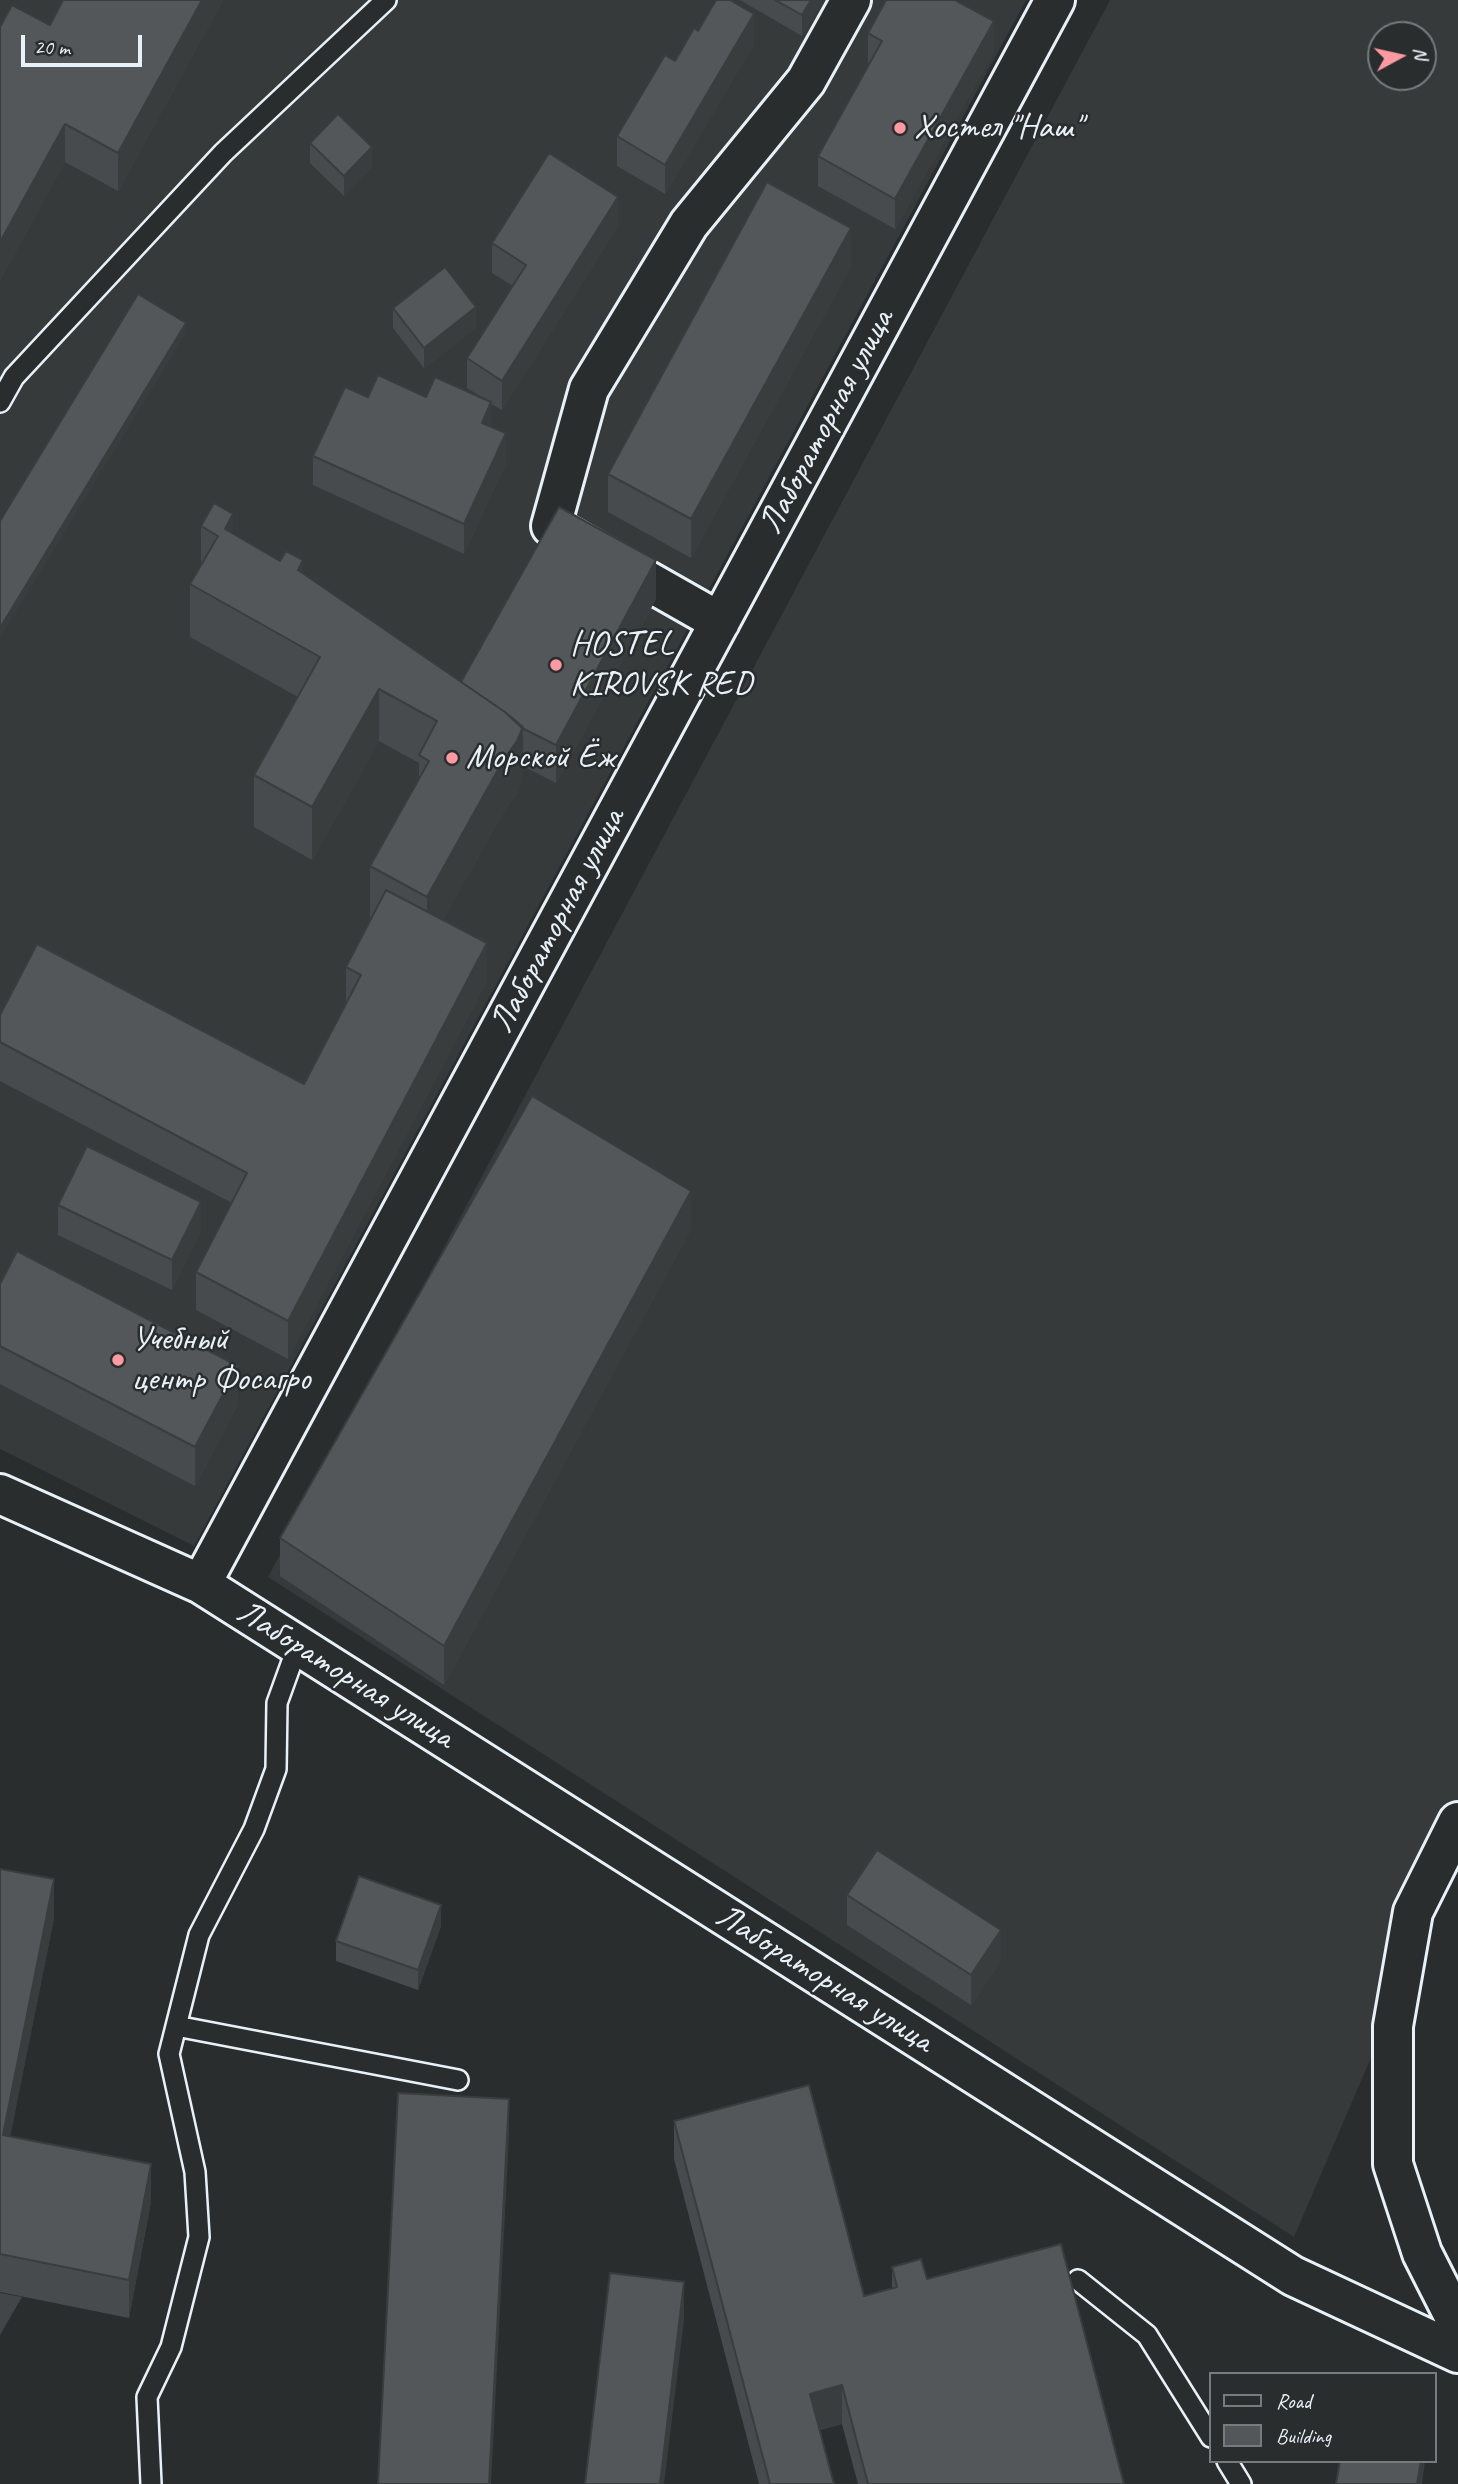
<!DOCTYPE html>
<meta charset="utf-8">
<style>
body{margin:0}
#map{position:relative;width:1458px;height:2484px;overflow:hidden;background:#2a2d2e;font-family:Caveat,sans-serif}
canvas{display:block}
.legend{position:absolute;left:1209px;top:2372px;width:228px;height:91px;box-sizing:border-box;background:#2a2d2e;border:2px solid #767b7f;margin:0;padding:9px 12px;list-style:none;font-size:21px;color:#e8f1f8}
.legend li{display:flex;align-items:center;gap:14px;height:35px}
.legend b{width:35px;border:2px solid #767b7f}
.north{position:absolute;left:1367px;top:21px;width:70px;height:70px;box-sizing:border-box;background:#2a2d2e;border:2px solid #767b7f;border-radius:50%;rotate:82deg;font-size:19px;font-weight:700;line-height:28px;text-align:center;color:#e8f1f8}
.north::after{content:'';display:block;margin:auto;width:24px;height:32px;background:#ff9aa2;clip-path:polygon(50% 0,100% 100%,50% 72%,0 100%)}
.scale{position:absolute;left:21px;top:35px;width:121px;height:32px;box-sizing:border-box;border:4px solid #e8f1f8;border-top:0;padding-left:9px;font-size:21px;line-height:24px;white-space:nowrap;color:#e8f1f8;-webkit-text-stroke:5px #2a2d2e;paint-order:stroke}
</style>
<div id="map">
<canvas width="1458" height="2484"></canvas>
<ul class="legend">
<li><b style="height:9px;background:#2a2d2e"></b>Road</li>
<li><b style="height:19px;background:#535759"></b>Building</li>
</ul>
<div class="north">N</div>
<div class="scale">20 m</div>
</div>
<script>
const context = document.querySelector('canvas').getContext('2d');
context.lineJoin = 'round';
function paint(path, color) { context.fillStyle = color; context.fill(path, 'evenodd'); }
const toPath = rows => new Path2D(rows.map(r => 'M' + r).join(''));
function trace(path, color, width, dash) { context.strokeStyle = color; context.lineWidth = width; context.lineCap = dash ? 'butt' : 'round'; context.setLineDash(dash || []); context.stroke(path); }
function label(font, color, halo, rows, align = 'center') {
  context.font = font + ' Caveat,sans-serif'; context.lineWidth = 5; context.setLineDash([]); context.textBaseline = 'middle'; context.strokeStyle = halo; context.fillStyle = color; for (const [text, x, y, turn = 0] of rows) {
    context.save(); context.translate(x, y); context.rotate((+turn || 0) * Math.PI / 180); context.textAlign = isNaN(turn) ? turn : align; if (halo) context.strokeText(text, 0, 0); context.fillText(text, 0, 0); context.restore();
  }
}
paint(toPath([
 [0,0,1026,0,194,1546,0,1449],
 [1110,0,1458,0,1458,1855,1294,2237,268,1577],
 [1381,35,1423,35,1423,77,1381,77]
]), '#363a3b');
paint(toPath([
 [0,2293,22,2297,0,2335]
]), '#424648');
const lane = toPath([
 [0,402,14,377,223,153,386,0],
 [176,2026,458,2080],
 [1078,2280,1147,2335,1211,2437],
 [1227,2461,1241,2484],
 [151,2484,147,2397,171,2347,199,2237,195,2172,169,2054,199,1935,254,1829,276,1769,277,1703,298,1645]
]);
const street = toPath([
 [720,622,551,526,589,389,689,224,806,81,851,0],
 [0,1494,201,1584,1293,2276,1458,2353],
 [201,1584,1055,0],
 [1458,1822,1413,1912,1393,2026,1393,2164,1422,2253,1458,2324]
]);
trace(lane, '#e8f1f8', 24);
trace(street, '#e8f1f8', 44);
trace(lane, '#2a2d2e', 19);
trace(street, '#2a2d2e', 38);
paint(toPath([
 [63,0,223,0,118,191,65,162,0,280,0,27,50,25],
 [740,0,822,0,802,36],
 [698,31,754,44,665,194,617,166,617,136],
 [868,33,994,51,895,229,818,186,818,156,869,63,868,62],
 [310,143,372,167,344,196,310,163],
 [618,226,502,410,491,404,491,427,506,463,464,554,313,485,313,456,368,397,483,398,467,388,467,358,513,286,492,273,492,243],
 [851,266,691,558,608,512,608,474],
 [393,308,476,328,424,368,393,328],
 [201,526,233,534,303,574,461,682,656,599,556,783,523,766,523,779,517,793,504,811,443,920,487,981,288,1359,196,1310,196,1272,232,1203,0,1081,0,1015,304,1084,346,1005,346,967,371,919,370,919,370,866,419,779,419,763,379,741,312,860,254,827,254,775,298,697,190,637,190,584,201,565],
 [58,1205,201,1231,172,1290,58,1235],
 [691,1229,444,1685,280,1576,280,1538],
 [0,1284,238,1404,195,1486,0,1384],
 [0,1869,54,1918,10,2136,151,2202,129,2318,0,2292],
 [847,1895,1001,1960,971,2005,847,1925],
 [441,1926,418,1990,336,1961,336,1941],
 [674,2121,864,2296,892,2289,892,2267,927,2279,1124,2484,858,2484,842,2424,820,2430,834,2484,759,2484,674,2159]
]), '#474b4d');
paint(toPath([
 [202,0,223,0,118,191,118,153],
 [811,0,822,0,802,36,802,15],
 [754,14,754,44,665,194,665,165],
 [994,21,994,51,895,229,895,199],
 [65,124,65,162,0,280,0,242],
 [372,147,372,167,344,196,344,176],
 [618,197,618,226,502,410,502,381],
 [851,228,851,266,691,558,691,519],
 [476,307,476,328,424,368,424,348],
 [186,323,186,333,0,638,0,628],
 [491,402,491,432,482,423],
 [506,433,506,463,464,554,464,524],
 [233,514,233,566,225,529],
 [303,560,303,613,298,570],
 [656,560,656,599,556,783,556,745],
 [379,689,379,741,312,860,312,807],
 [523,727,523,779,517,793,504,811,427,949,427,897],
 [487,943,487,981,288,1359,288,1321],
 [691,1191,691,1229,444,1685,444,1646],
 [201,1202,201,1231,172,1290,172,1260],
 [238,1366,238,1404,195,1486,195,1447],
 [54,1879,54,1918,3,2173,3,2135],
 [441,1905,441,1926,418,1990,418,1970],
 [1001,1930,1001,1960,971,2005,971,1975],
 [509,2099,509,2137,491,2484,489,2484],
 [151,2164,151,2202,129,2318,129,2280],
 [684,2282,684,2320,664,2484,660,2484],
 [842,2385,842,2424,810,2432,810,2394],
 [1421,2461,1425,2461,1422,2484,1417,2484]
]), '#3a3d3e');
const building = toPath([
 [63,0,202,0,118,153,65,124,0,242,0,27,12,5,50,25,63,0],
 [716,0,730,0,754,14,665,165,617,136,665,55,675,61,694,28,698,31,716,0],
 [775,0,811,0,802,15,775,0],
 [886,0,955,0,994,21,895,199,818,156,882,41,868,33,886,0],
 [338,114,372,147,344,176,310,143,338,114],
 [549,153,618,197,502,381,467,358,526,265,492,243,549,153],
 [767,182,851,228,691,519,608,474,767,182],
 [445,267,476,307,424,348,393,308,445,267],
 [138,294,186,323,0,628,0,521,138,294],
 [378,375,426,397,435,377,491,402,482,423,506,433,464,524,313,456,345,387,368,397,378,375],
 [214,503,233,514,225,529,280,561,286,551,303,560,298,570,505,712,523,727,517,741,504,759,427,897,370,866,429,761,419,755,437,721,379,689,312,807,254,775,320,657,190,584,218,536,201,526,214,503],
 [559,507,656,560,556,745,522,728,505,712,461,682,559,507],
 [386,890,487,943,288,1321,196,1272,247,1173,0,1042,0,1015,37,944,304,1084,361,975,346,967,386,890],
 [532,1096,691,1191,444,1646,280,1538,532,1096],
 [87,1146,201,1202,172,1260,58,1205,87,1146],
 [17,1251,238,1366,195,1447,0,1346,0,1284,17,1251],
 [877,1850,1001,1930,971,1975,847,1895,877,1850],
 [0,1869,54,1879,3,2135,151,2164,129,2280,0,2254,0,1869],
 [359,1876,441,1905,418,1970,336,1941,359,1876],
 [809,2085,864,2296,897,2287,892,2267,921,2259,927,2279,1061,2244,1124,2484,868,2484,842,2385,810,2394,834,2484,770,2484,674,2121,809,2085],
 [398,2093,509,2099,489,2484,378,2484,398,2093],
 [610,2273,684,2282,660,2484,585,2484,610,2273],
 [1340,2461,1421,2461,1417,2484,1336,2484,1340,2461]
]);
paint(building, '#535759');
trace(building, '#3a3d3e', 2);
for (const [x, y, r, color] of [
 [900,128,7,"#ff9aa2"],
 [556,665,7,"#ff9aa2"],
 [452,758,7,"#ff9aa2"],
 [118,1360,7,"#ff9aa2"]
]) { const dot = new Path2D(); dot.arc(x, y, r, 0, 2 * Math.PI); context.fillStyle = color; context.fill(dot); trace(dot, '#2a2d2e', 2.5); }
label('35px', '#e8f1f8', '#2a2d2e', [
 ["Хостел \"Наш\"",914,128],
 ["HOSTEL",570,645],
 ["KIROVSK RED",570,685],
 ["Морской Ёж",466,758],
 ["Учебный",132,1340],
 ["центр Фосагро",132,1380]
], 'left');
label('35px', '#e8f1f8', '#2a2d2e', [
 ["Лабораторная улица",827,422,-62],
 ["Лабораторная улица",558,921,-62],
 ["Лабораторная улица",345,1675,32],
 ["Лабораторная улица",824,1979,32]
]);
</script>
